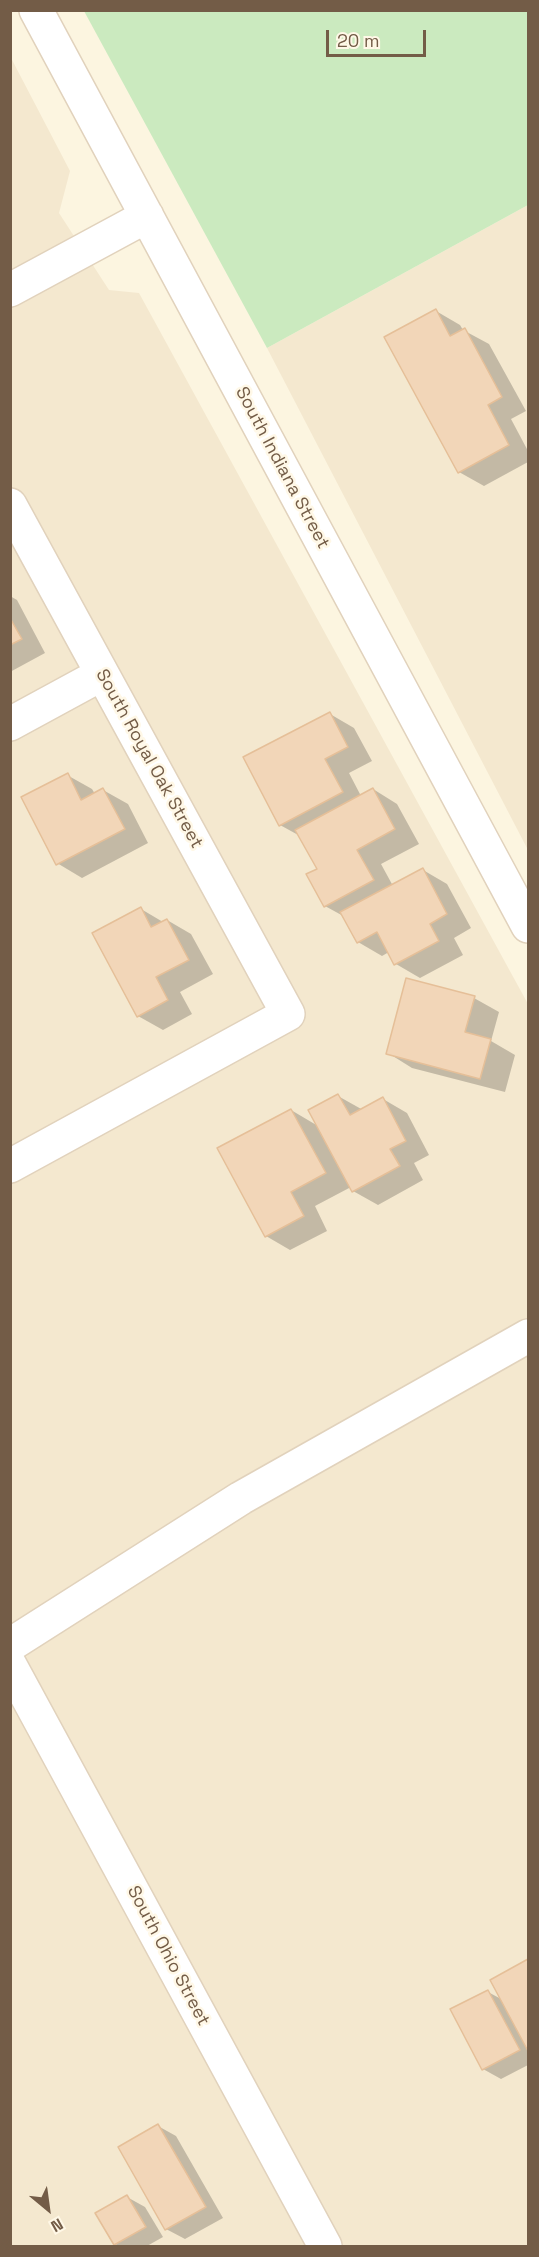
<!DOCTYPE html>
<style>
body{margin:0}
#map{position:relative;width:539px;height:2257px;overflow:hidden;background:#fcf5e0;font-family:"Space Grotesk",sans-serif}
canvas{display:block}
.frame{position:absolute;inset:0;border:12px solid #735c47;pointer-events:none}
.north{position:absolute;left:18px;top:2179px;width:60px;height:60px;-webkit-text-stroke:4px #fff8e7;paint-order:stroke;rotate:151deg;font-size:16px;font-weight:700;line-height:24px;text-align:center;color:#735c47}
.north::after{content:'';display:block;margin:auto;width:21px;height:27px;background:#735c47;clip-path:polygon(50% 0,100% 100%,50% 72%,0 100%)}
.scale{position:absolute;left:326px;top:30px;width:100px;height:27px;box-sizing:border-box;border:3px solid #735c47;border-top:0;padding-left:8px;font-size:18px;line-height:21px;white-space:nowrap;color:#735c47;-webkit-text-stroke:4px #fff8e7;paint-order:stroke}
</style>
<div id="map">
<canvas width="539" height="2257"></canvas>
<div class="frame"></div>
<div class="north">N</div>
<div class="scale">20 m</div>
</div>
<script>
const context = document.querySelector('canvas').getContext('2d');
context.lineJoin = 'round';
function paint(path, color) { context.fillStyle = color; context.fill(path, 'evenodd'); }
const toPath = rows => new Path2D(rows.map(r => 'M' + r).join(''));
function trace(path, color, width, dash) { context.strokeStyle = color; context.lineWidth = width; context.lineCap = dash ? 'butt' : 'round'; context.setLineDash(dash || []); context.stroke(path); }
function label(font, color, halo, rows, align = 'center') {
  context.font = font + ' "Space Grotesk",sans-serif'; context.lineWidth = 5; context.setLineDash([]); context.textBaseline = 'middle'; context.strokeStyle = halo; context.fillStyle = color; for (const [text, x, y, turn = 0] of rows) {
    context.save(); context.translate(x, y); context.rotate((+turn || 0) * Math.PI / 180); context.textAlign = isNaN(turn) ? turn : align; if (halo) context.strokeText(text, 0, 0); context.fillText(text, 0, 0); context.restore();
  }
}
paint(toPath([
 [10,56,70,171,59,213,109,290,139,293,528,1004,528,2246,11,2246],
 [528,205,528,850,267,348]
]), '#f4e8cf');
paint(toPath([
 [84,11,528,11,528,205,267,348]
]), '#cbeabf');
paint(toPath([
 [436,311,460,325,463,330,489,344,526,411,511,419,528,451,528,462,484,486,459,472],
 [10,596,17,600,45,653,10,672],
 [330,714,354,728,372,761,349,773,361,796,373,789,397,804,419,844,381,864,393,886,423,870,447,884,471,928,454,938,463,955,420,978,396,964,389,952,382,956,358,942,345,917,325,906,319,870,300,836,280,825],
 [67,775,92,789,95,794,103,790,128,804,148,843,82,878,57,863],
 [141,909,163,922,167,920,191,934,213,974,180,992,192,1014,163,1030,138,1016],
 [474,998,499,1012,491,1041,515,1055,505,1092,412,1068,388,1053],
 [338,1096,363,1110,383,1099,407,1113,429,1155,414,1163,423,1180,378,1205,353,1191,351,1187,315,1206,327,1231,290,1250,266,1236,291,1110,318,1126],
 [528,1961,528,2065,501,2079,483,2069,488,1992,503,2000,492,1980],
 [158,2126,176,2136,223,2218,185,2239,166,2229],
 [127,2197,145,2207,163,2237,147,2246,119,2246,115,2244]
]), '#0003');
const building = toPath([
 [436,309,450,336,465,328,502,397,488,405,509,445,458,473,384,337,436,309],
 [10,618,22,639,10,645,10,618],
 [330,712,348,747,325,759,343,792,279,826,243,757,330,712],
 [68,773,81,800,103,788,125,829,56,865,21,797,68,773],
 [373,788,395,829,357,850,374,880,324,907,306,874,317,869,295,830,373,788],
 [423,868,447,914,430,924,439,941,394,965,377,932,357,943,340,912,423,868],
 [141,907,151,927,167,919,189,960,156,977,168,1000,137,1017,92,933,141,907],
 [406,978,475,996,465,1032,491,1039,480,1079,386,1054,406,978],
 [338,1094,350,1115,383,1097,406,1141,390,1149,400,1166,352,1192,308,1110,338,1094],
 [291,1109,326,1173,291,1192,304,1216,265,1237,217,1148,291,1109],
 [528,1959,528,2051,490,1980,528,1959],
 [488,1990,520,2050,482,2070,450,2009,488,1990],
 [158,2124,206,2207,165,2230,118,2147,158,2124],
 [127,2195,146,2227,114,2245,95,2213,127,2195]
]);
paint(building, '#f2d6b8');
trace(building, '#e5bf98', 1.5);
const minor = toPath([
 [36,10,528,926],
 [10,290,147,216],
 [10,505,288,1014,10,1166],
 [10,724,102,674],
 [10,1645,241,1498,528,1336],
 [10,1665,325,2246]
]);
trace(minor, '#e1d2bc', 36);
trace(minor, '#fff', 33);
label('18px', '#735c47', '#fff8e7', [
 ["South Indiana Street",282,468,62],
 ["South Royal Oak Street",149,759,61],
 ["South Ohio Street",168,1956,62]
]);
</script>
